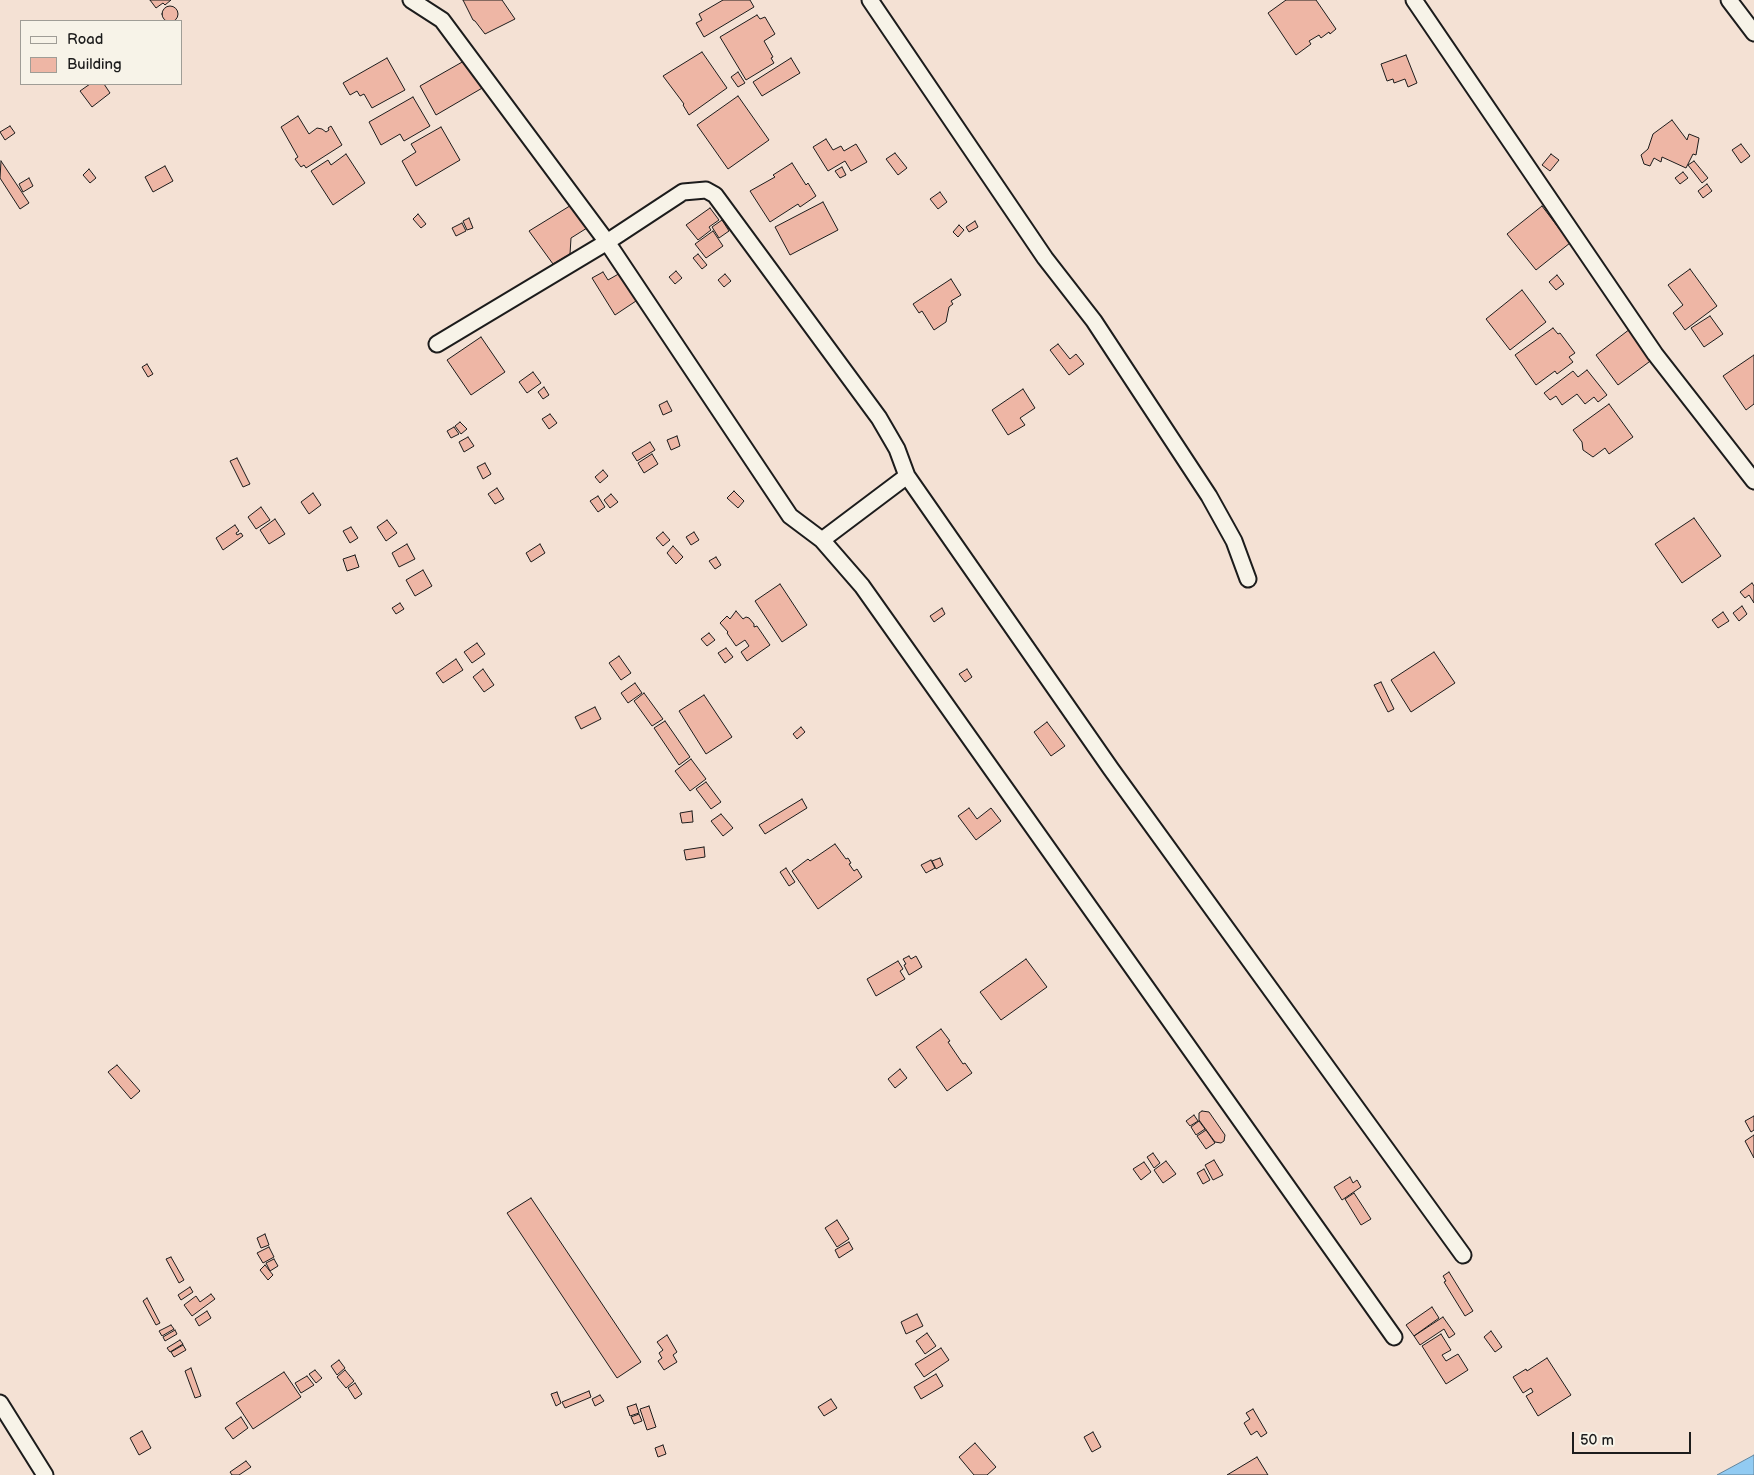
<!DOCTYPE html>
<style>
body{margin:0}
#map{position:relative;width:1754px;height:1475px;overflow:hidden;background:#f4e1d4;font-family:"Balsamiq Sans",sans-serif}
canvas{display:block}
.legend{position:absolute;left:20px;top:20px;width:162px;height:65px;box-sizing:border-box;background:#f7f3e8;border:1px solid #9f9d96;margin:0;padding:6px 9px;list-style:none;font-size:15px;color:#1c1c1c}
.legend li{display:flex;align-items:center;gap:10px;height:25px}
.legend b{width:25px;border:1px solid #9f9d96}
.scale{position:absolute;left:1572px;top:1432px;width:119px;height:22px;box-sizing:border-box;border:2px solid #1c1c1c;border-top:0;padding-left:6px;font-size:15px;line-height:18px;white-space:nowrap;color:#1c1c1c;-webkit-text-stroke:4px #f7f3e8;paint-order:stroke}
</style>
<div id="map">
<canvas width="1754" height="1475"></canvas>
<ul class="legend">
<li><b style="height:6px;background:#f7f3e8"></b>Road</li>
<li><b style="height:14px;background:#eeb6a5"></b>Building</li>
</ul>
<div class="scale">50 m</div>
</div>
<script>
const context = document.querySelector('canvas').getContext('2d');
context.lineJoin = 'round';
function paint(path, color) { context.fillStyle = color; context.fill(path, 'evenodd'); }
const toPath = rows => new Path2D(rows.map(r => 'M' + r).join(''));
function trace(path, color, width, dash) { context.strokeStyle = color; context.lineWidth = width; context.lineCap = dash ? 'butt' : 'round'; context.setLineDash(dash || []); context.stroke(path); }
const water = toPath([
 [1754,1455,1754,1475,1717,1475,1754,1455]
]);
paint(water, '#92cbf2');
trace(water, '#63859c', 1);
const building = toPath([
 [150,0,171,0,165,5,163,3,156,8,150,0],
 [463,0,502,0,515,19,485,34,475,21,473,20,463,0],
 [723,0,750,0,754,7,704,37,696,23,702,20,699,14,723,0],
 [1286,0,1316,0,1336,29,1330,34,1329,32,1321,38,1319,35,1309,41,1311,44,1296,55,1268,13,1286,0],
 '162 14a8 8 0 1 1 16 0a8 8 0 1 1-16 0Z',
 [757,15,760,19,765,17,775,34,764,41,773,57,771,58,774,63,746,80,720,37,757,15],
 [702,52,727,88,689,115,683,105,684,104,663,76,702,52],
 [1406,55,1417,83,1408,87,1405,79,1394,83,1393,79,1387,81,1381,64,1406,55],
 [387,58,405,90,372,108,364,94,360,96,357,91,350,95,343,83,387,58],
 [791,58,800,73,762,96,753,82,791,58],
 [464,61,484,87,436,115,420,86,464,61],
 [738,72,745,83,738,87,731,77,738,72],
 [90,84,104,84,110,93,92,107,80,91,90,84],
 [738,96,769,140,728,169,697,125,738,96],
 [413,97,430,126,404,141,400,134,381,145,369,122,413,97],
 [298,116,309,134,317,128,322,129,326,132,329,130,328,128,331,126,342,145,306,168,304,165,301,167,295,159,298,157,281,127,298,116],
 [1672,120,1687,140,1689,134,1699,138,1696,155,1693,154,1686,168,1662,157,1661,162,1654,158,1650,166,1644,164,1641,155,1648,149,1653,134,1672,120],
 [10,126,15,133,5,140,0,132,10,126],
 [441,127,460,160,416,186,402,161,416,152,411,144,441,127],
 [826,139,833,150,841,146,844,151,856,144,867,162,851,171,845,161,828,171,813,147,826,139],
 [1741,144,1750,156,1741,163,1732,150,1741,144],
 [895,153,907,168,898,175,886,159,895,153],
 [346,154,365,183,333,205,311,171,328,160,331,165,346,154],
 [1551,154,1559,160,1550,171,1542,165,1551,154],
 [1,161,29,203,20,209,0,178,1,161],
 [1694,161,1708,178,1702,183,1688,165,1694,161],
 [792,163,806,185,808,183,816,196,800,207,798,204,770,222,750,191,775,177,773,175,792,163],
 [165,166,173,181,153,192,145,177,165,166],
 [842,167,846,175,840,178,835,171,842,167],
 [89,169,96,178,90,183,83,175,89,169],
 [1683,172,1688,178,1680,184,1675,178,1683,172],
 [29,178,33,186,23,192,19,184,29,178],
 [1707,184,1712,191,1703,198,1698,191,1707,184],
 [940,192,947,202,938,209,930,199,940,192],
 [823,202,838,230,790,255,775,227,823,202],
 [573,204,587,228,571,238,570,254,553,264,529,231,573,204],
 [1542,206,1570,243,1536,270,1507,234,1542,206],
 [710,208,719,220,709,227,711,230,698,240,686,225,710,208],
 [418,214,426,224,421,228,413,219,418,214],
 [469,218,473,228,467,230,463,221,469,218],
 [722,220,729,231,719,238,712,227,722,220],
 [975,221,978,227,969,232,966,227,975,221],
 [462,223,466,231,456,236,452,228,462,223],
 [959,225,964,230,958,237,953,232,959,225],
 [713,231,723,246,706,258,695,244,713,231],
 [698,254,707,265,702,269,693,258,698,254],
 [1690,269,1717,306,1685,330,1673,313,1683,305,1668,285,1690,269],
 [676,271,682,278,675,284,669,277,676,271],
 [603,272,608,280,622,272,639,299,615,315,592,278,603,272],
 [725,274,731,281,724,287,718,280,725,274],
 [1557,275,1564,284,1556,290,1549,282,1557,275],
 [951,279,961,295,951,301,953,304,949,307,946,322,934,330,922,311,919,313,913,304,951,279],
 [1522,290,1546,322,1510,350,1486,319,1522,290],
 [1710,316,1723,334,1704,347,1691,328,1710,316],
 [1553,328,1558,334,1560,333,1575,353,1569,357,1573,362,1557,374,1555,371,1536,385,1515,355,1553,328],
 [1630,329,1653,359,1618,385,1596,355,1630,329],
 [481,337,505,372,471,395,447,360,481,337],
 [1058,344,1070,359,1076,354,1084,364,1069,375,1050,350,1058,344],
 [1754,355,1754,404,1746,410,1723,376,1754,355],
 [147,364,153,374,148,377,142,367,147,364],
 [1587,370,1607,395,1598,402,1594,397,1585,404,1577,394,1562,405,1556,396,1550,400,1544,393,1573,371,1578,377,1587,370],
 [533,372,541,383,527,393,519,382,533,372],
 [544,387,549,395,543,399,538,392,544,387],
 [1023,389,1035,408,1020,418,1025,425,1008,435,992,410,1023,389],
 [667,401,672,411,663,415,659,405,667,401],
 [1609,404,1633,437,1609,454,1605,448,1593,457,1583,450,1582,442,1573,430,1609,404],
 [550,414,557,423,549,429,542,419,550,414],
 [460,422,467,429,461,434,455,426,460,422],
 [454,427,459,434,451,438,447,431,454,427],
 [677,436,680,446,671,450,667,440,677,436],
 [468,437,474,446,464,452,459,442,468,437],
 [650,442,655,450,637,461,632,453,650,442],
 [652,454,658,464,644,473,638,463,652,454],
 [237,458,250,484,243,487,230,461,237,458],
 [485,463,491,474,483,479,477,467,485,463],
 [603,470,608,476,600,483,595,477,603,470],
 [497,488,504,499,495,504,488,494,497,488],
 [734,491,744,501,738,508,727,498,734,491],
 [313,493,321,505,309,514,301,502,313,493],
 [611,494,618,502,610,508,604,500,611,494],
 [598,496,605,507,598,512,590,501,598,496],
 [261,507,270,520,256,529,248,517,261,507],
 [1694,518,1721,556,1682,583,1655,544,1694,518],
 [275,519,285,534,269,544,260,530,275,519],
 [387,520,397,533,386,541,377,527,387,520],
 [235,525,239,531,236,533,237,535,241,533,243,536,223,550,216,538,235,525],
 [351,527,358,538,350,543,343,531,351,527],
 [663,532,670,540,663,546,656,538,663,532],
 [694,532,699,540,691,545,686,537,694,532],
 [407,544,415,559,399,567,392,553,407,544],
 [540,544,545,553,531,562,526,553,540,544],
 [673,546,683,557,676,564,667,553,673,546],
 [355,555,359,567,347,571,343,559,355,555],
 [716,557,721,565,715,569,709,561,716,557],
 [423,570,432,586,415,596,406,580,423,570],
 [1752,583,1754,586,1754,603,1749,595,1745,598,1740,592,1752,583],
 [780,584,807,625,782,642,755,601,780,584],
 [400,603,404,609,396,614,392,608,400,603],
 [1742,606,1747,614,1739,621,1733,613,1742,606],
 [942,608,945,614,934,622,930,616,942,608],
 [736,611,743,619,746,617,749,618,754,624,754,627,757,626,770,645,747,661,741,652,749,646,745,640,736,646,727,633,728,632,720,623,727,616,730,619,736,611],
 [1723,612,1729,621,1718,628,1712,620,1723,612],
 [709,633,715,640,707,646,701,639,709,633],
 [477,643,485,654,472,663,464,652,477,643],
 [726,648,733,657,725,663,718,653,726,648],
 [1434,652,1455,683,1411,712,1391,680,1434,652],
 [619,656,631,673,621,680,609,663,619,656],
 [456,659,463,670,443,683,436,673,456,659],
 [483,669,494,685,484,692,473,677,483,669],
 [967,669,972,677,965,682,959,674,967,669],
 [1381,682,1394,709,1388,712,1374,685,1381,682],
 [635,683,642,693,628,703,621,693,635,683],
 [644,693,663,719,652,726,634,701,644,693],
 [704,695,732,737,706,754,679,711,704,695],
 [595,707,601,719,581,729,575,717,595,707],
 [665,721,690,757,679,765,654,728,665,721],
 [1047,722,1065,746,1051,756,1034,732,1047,722],
 [801,727,805,732,797,739,793,734,801,727],
 [691,759,706,779,690,791,675,771,691,759],
 [706,782,721,802,711,809,696,789,706,782],
 [802,799,807,808,765,834,759,825,802,799],
 [969,808,977,819,991,808,1001,821,976,840,958,816,969,808],
 [692,811,693,822,682,823,680,813,692,811],
 [721,814,733,828,723,836,711,821,721,814],
 [835,844,846,859,848,858,851,863,849,864,854,871,857,869,862,877,818,909,792,871,808,859,810,861,835,844],
 [704,847,705,857,686,860,684,850,704,847],
 [940,858,943,865,936,869,932,861,940,858],
 [931,860,935,868,926,873,921,865,931,860],
 [786,868,795,882,789,886,780,872,786,868],
 [909,956,911,959,916,956,922,967,909,975,904,965,906,964,903,959,909,956],
 [1026,959,1047,987,1001,1020,980,992,1026,959],
 [898,961,903,969,900,971,905,979,876,996,867,979,898,961],
 [941,1029,950,1041,948,1042,963,1064,965,1063,972,1073,947,1091,916,1047,941,1029],
 [117,1065,140,1091,131,1099,108,1072,117,1065],
 [900,1069,907,1078,895,1088,888,1079,900,1069],
 [1202,1111,1209,1112,1225,1135,1224,1141,1221,1143,1215,1142,1199,1120,1199,1113,1202,1111],
 [1194,1115,1198,1121,1190,1126,1186,1121,1194,1115],
 [1754,1116,1754,1130,1751,1132,1745,1121,1754,1116],
 [1199,1121,1205,1129,1196,1135,1191,1127,1199,1121],
 [1206,1130,1215,1143,1206,1149,1197,1136,1206,1130],
 [1754,1135,1754,1158,1745,1141,1754,1135],
 [1153,1153,1160,1163,1154,1168,1147,1157,1153,1153],
 [1214,1160,1223,1175,1213,1180,1205,1165,1214,1160],
 [1166,1161,1176,1174,1163,1183,1154,1170,1166,1161],
 [1144,1162,1151,1172,1141,1180,1133,1169,1144,1162],
 [1204,1169,1210,1180,1203,1184,1197,1173,1204,1169],
 [1350,1177,1353,1183,1357,1180,1361,1187,1342,1200,1334,1187,1350,1177],
 [1354,1193,1371,1219,1361,1225,1345,1199,1354,1193],
 [531,1198,641,1362,617,1378,507,1213,531,1198],
 [837,1220,849,1239,837,1247,825,1228,837,1220],
 [265,1234,269,1245,261,1248,257,1238,265,1234],
 [849,1242,853,1249,839,1258,835,1250,849,1242],
 [269,1247,274,1257,263,1263,257,1253,269,1247],
 [171,1257,184,1280,179,1283,166,1259,171,1257],
 [274,1259,278,1266,270,1271,266,1263,274,1259],
 [265,1265,273,1275,268,1280,260,1270,265,1265],
 [1449,1272,1473,1311,1465,1316,1444,1282,1446,1281,1443,1276,1449,1272],
 [190,1287,193,1292,181,1300,178,1295,190,1287],
 [211,1294,215,1299,192,1316,184,1305,196,1296,200,1302,211,1294],
 [147,1298,160,1323,156,1325,143,1301,147,1298],
 [1432,1307,1439,1318,1414,1336,1406,1325,1432,1307],
 [207,1311,211,1318,199,1326,195,1319,207,1311],
 [917,1314,923,1326,906,1334,901,1322,917,1314],
 [1443,1317,1455,1334,1449,1338,1444,1329,1420,1345,1414,1336,1443,1317],
 [171,1325,174,1329,162,1336,159,1331,171,1325],
 [175,1330,177,1334,165,1341,163,1337,175,1330],
 [1491,1331,1502,1347,1495,1352,1484,1337,1491,1331],
 [927,1333,936,1346,925,1354,916,1341,927,1333],
 [1441,1334,1451,1350,1442,1355,1446,1361,1458,1354,1468,1370,1446,1384,1422,1346,1441,1334],
 [667,1335,677,1352,673,1355,677,1362,664,1370,658,1361,662,1358,659,1353,663,1350,657,1342,667,1335],
 [180,1340,183,1344,170,1352,167,1348,180,1340],
 [183,1345,186,1350,174,1357,171,1352,183,1345],
 [941,1348,949,1360,924,1377,915,1364,941,1348],
 [1547,1358,1571,1395,1538,1416,1526,1396,1533,1392,1531,1388,1523,1393,1513,1377,1526,1369,1527,1371,1547,1358],
 [339,1360,345,1368,337,1375,331,1366,339,1360],
 [191,1368,201,1396,195,1398,185,1371,191,1368],
 [315,1370,322,1378,316,1383,309,1374,315,1370],
 [345,1370,354,1381,346,1388,337,1377,345,1370],
 [284,1372,301,1397,253,1429,236,1403,284,1372],
 [936,1374,943,1386,921,1399,914,1387,936,1374],
 [307,1376,314,1385,301,1393,295,1383,307,1376],
 [355,1383,362,1394,355,1399,348,1388,355,1383],
 [589,1391,591,1397,565,1408,562,1402,589,1391],
 [557,1392,561,1403,556,1406,551,1394,557,1392],
 [600,1395,604,1401,595,1406,592,1399,600,1395],
 [831,1399,837,1408,824,1416,818,1407,831,1399],
 [636,1404,639,1413,630,1416,627,1407,636,1404],
 [649,1406,656,1427,647,1430,640,1409,649,1406],
 [1253,1409,1267,1433,1261,1437,1257,1431,1251,1435,1244,1423,1250,1419,1246,1413,1253,1409],
 [639,1414,642,1421,634,1424,631,1417,639,1414],
 [241,1417,248,1428,233,1439,225,1428,241,1417],
 [142,1431,151,1448,139,1455,130,1438,142,1431],
 [1093,1432,1101,1447,1092,1452,1084,1437,1093,1432],
 [975,1443,996,1467,987,1475,974,1475,959,1457,975,1443],
 [663,1445,666,1454,658,1457,655,1448,663,1445],
 [1257,1457,1268,1475,1227,1475,1257,1457],
 [246,1461,251,1467,239,1475,232,1475,230,1472,246,1461]
]);
paint(building, '#eeb6a5');
trace(building, '#1c1c1c', 1);
const minor = toPath([
 [411,0,442,20,607,242,683,192,706,190,715,195,879,418,897,449,907,476,1111,769,1463,1255],
 [870,0,1045,258,1094,321,1209,496,1234,541,1248,579],
 [1414,0,1655,354,1754,481],
 [1729,0,1754,33],
 [437,344,607,242,790,516,822,540,862,586,1394,1337],
 [822,540,907,476],
 [0,1403,45,1475]
]);
trace(minor, '#1c1c1c', 19);
trace(minor, '#f7f3e8', 15);
</script>
